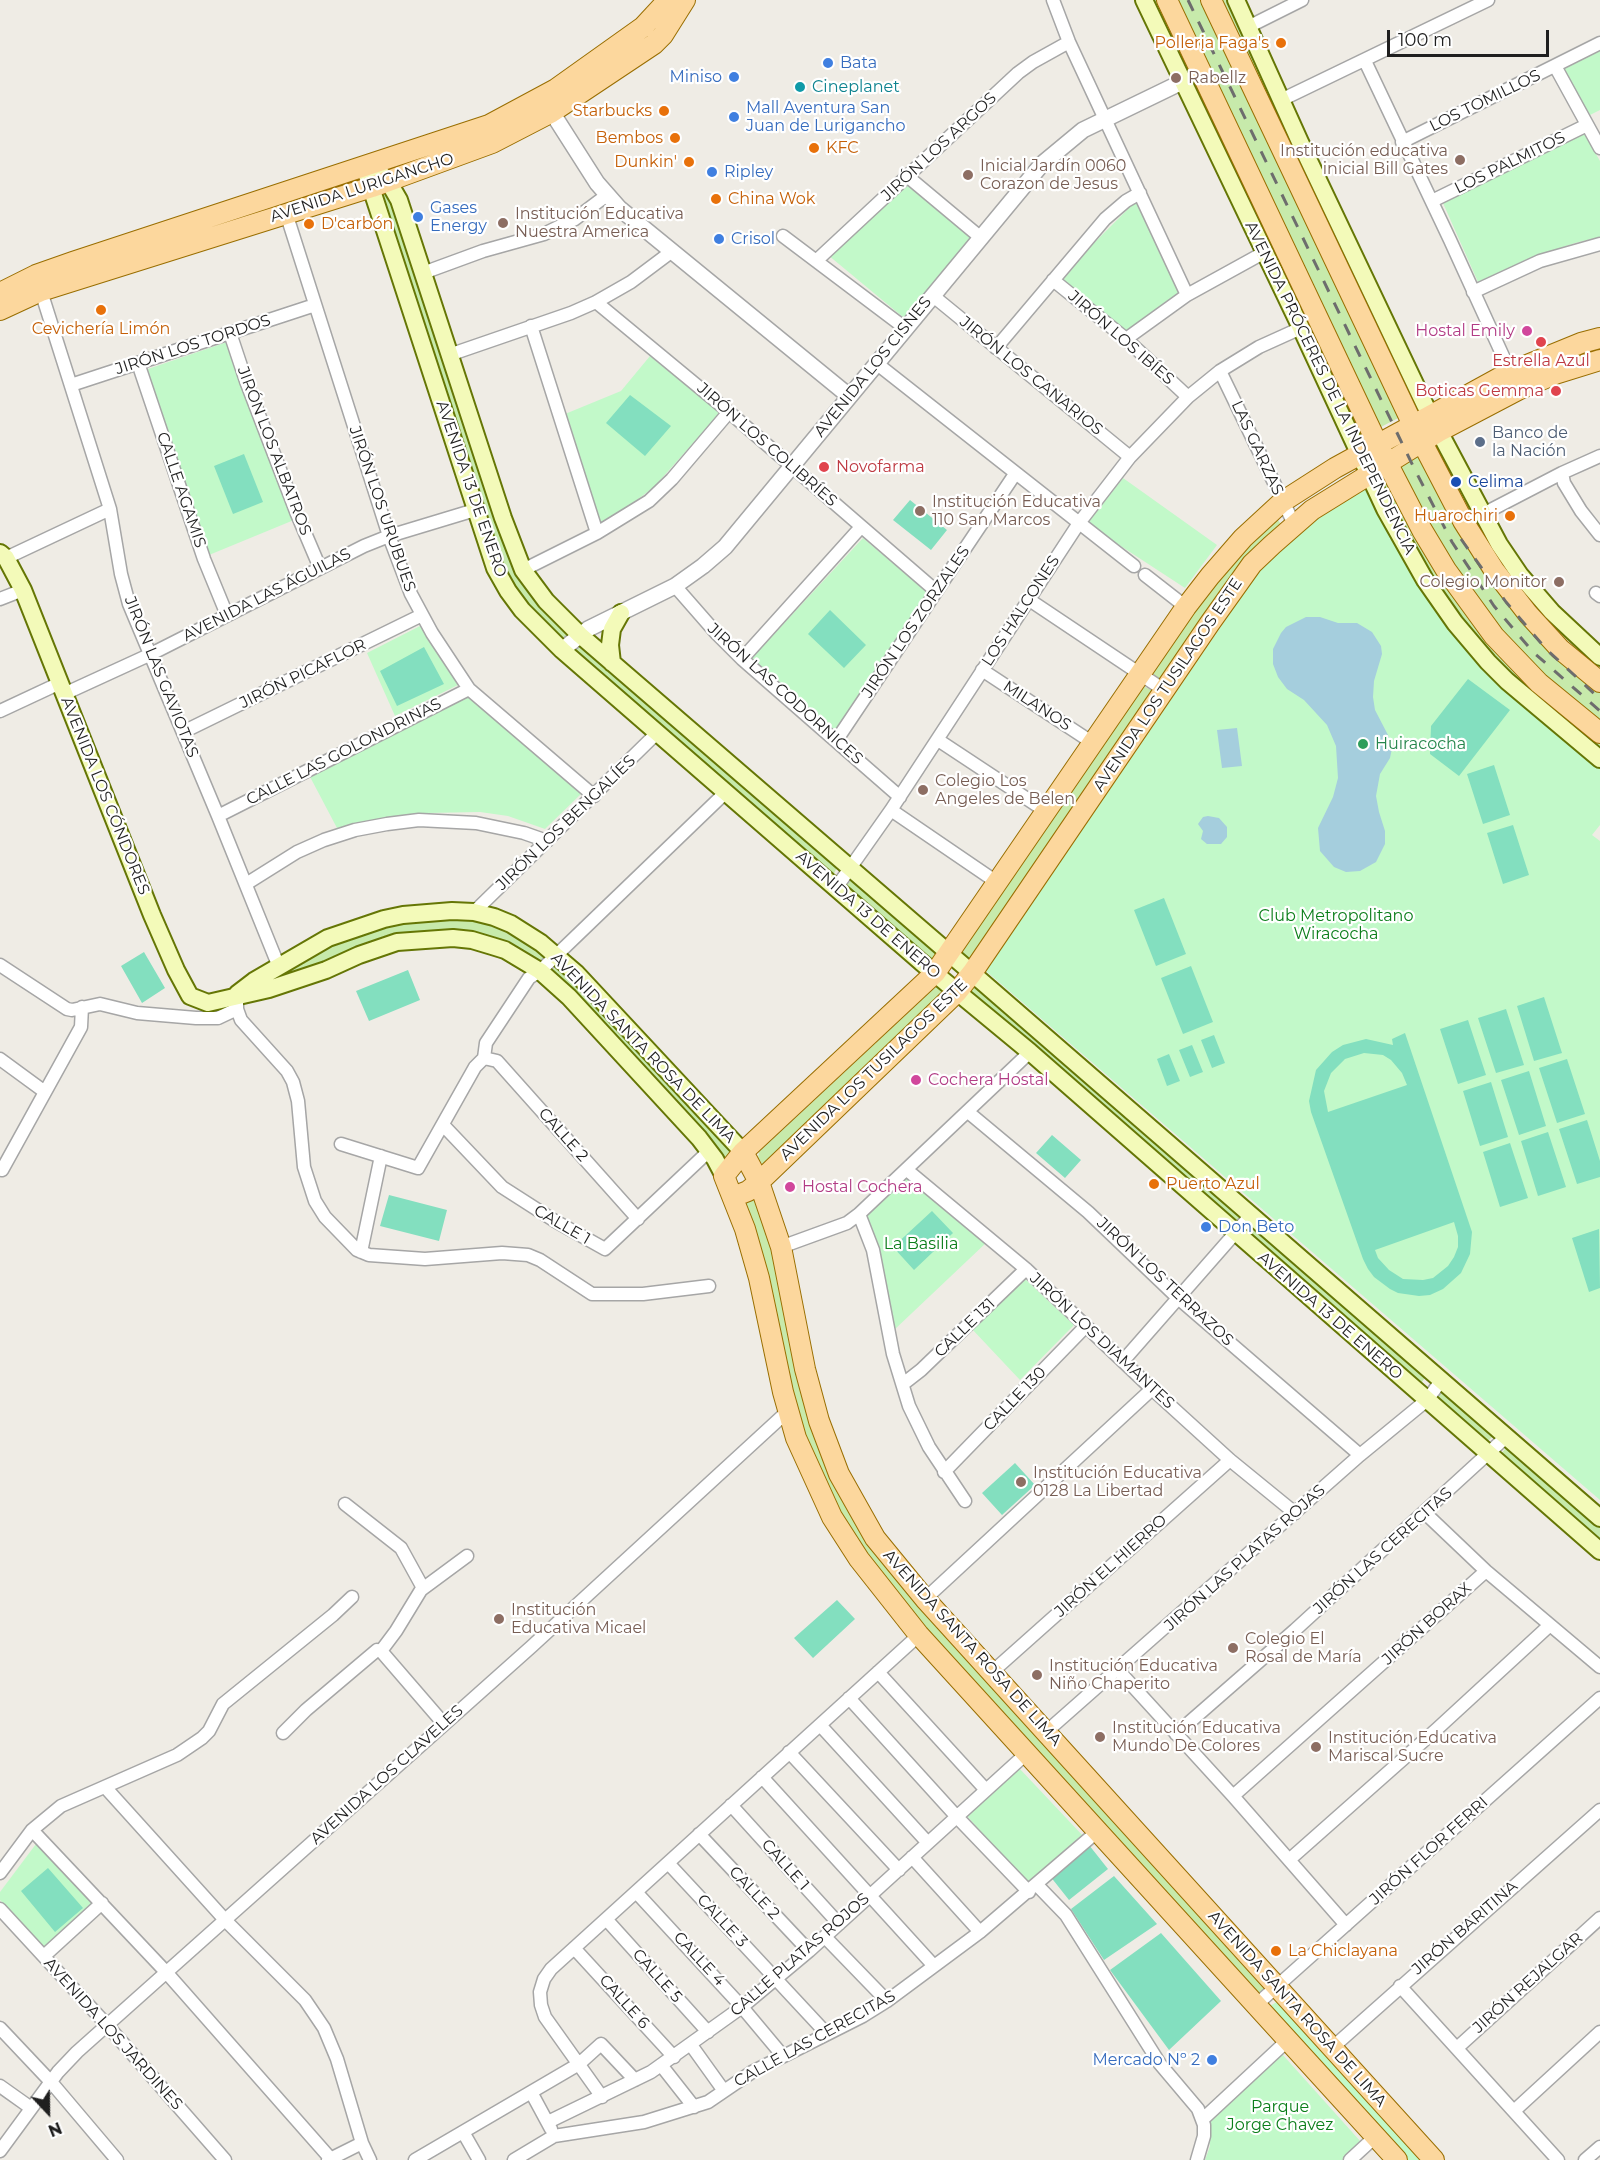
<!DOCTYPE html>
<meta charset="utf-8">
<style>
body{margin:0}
#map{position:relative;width:1600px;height:2160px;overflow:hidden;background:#efece5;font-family:Montserrat,sans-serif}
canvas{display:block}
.north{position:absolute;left:18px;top:2082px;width:60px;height:60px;-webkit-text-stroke:4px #fff;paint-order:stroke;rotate:158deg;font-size:16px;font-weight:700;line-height:24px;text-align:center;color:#1f1f1f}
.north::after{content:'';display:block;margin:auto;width:21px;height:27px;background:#1f1f1f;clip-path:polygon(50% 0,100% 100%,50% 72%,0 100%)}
.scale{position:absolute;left:1387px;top:30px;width:162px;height:27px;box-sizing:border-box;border:3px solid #1f1f1f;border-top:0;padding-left:8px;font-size:18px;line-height:21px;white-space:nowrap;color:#1f1f1f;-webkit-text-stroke:4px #fff;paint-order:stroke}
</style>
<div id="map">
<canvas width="1600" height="2160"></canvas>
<div class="north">N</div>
<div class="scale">100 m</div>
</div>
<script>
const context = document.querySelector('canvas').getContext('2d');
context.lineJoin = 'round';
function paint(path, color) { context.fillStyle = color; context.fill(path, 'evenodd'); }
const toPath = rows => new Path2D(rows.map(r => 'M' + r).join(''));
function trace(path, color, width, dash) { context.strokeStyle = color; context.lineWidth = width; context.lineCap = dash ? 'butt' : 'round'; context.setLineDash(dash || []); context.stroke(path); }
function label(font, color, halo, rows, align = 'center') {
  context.font = font + ' Montserrat,sans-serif'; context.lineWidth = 4.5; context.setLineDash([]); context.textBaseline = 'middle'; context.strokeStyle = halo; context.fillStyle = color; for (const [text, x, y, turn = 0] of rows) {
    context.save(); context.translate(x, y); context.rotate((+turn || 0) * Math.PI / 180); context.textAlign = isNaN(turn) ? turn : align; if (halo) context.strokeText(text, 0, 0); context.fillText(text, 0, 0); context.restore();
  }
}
paint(toPath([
 [1149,0,1159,0,1161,6,1160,14,1200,102,1205,100,1324,342,1319,353],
 [1174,0,1204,0,1404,415,1377,429],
 [1218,0,1226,0,1419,407,1414,409],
 [391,193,497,520,570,636,563,642,545,630,502,569,382,200,383,194],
 [1420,452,1471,545,1600,689,1600,726,1517,651,1482,609,1435,539,1395,466],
 [1379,480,1389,484,1440,578,1489,642,1600,739,1600,754,1508,678,1429,580],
 [1276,517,1284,529,1161,680,1154,675,1153,670,1213,579],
 [577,644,582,645,838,866,833,875,571,650],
 [1143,686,1155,692,971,964,960,956,961,949],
 [853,878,937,951,933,958,930,960,845,887],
 [459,916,510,929,545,956,540,962,453,933,255,992,316,950,372,926],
 [559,963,732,1152,727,1158,724,1160,551,972],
 [975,983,1245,1218,1239,1225,969,994,968,990],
 [938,985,947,992,763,1165,758,1158,759,1152],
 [758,1196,849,1503,1268,1986,1260,1994,1257,1995,934,1642,858,1548,810,1458,744,1205,745,1199],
 [1255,1230,1260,1230,1426,1376,1422,1382,1417,1385,1249,1236],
 [1443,1387,1496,1433,1485,1444,1433,1399],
 [1511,1447,1600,1524,1600,1546,1498,1457,1506,1448]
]), '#c7eaab');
paint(toPath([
 [1600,48,1600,110,1590,115,1562,68],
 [1584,133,1600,161,1600,237,1575,243,1528,259,1478,282,1443,203],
 [905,181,972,238,904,318,828,255],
 [1134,203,1138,203,1181,295,1164,304,1125,333,1062,281,1094,243],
 [227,342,294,520,209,555,145,370],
 [650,356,720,413,654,487,633,503,600,523,565,414,621,391],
 [1123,478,1217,545,1185,588,1087,524],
 [1367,487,1426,594,1600,765,1600,825,1592,835,1600,841,1600,1500,986,971,1265,562,1313,517],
 [863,538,928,593,836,732,751,659],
 [422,625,458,685,395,716,367,653],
 [466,693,581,794,545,829,508,816,480,812,427,813,337,828,308,773],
 [906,1175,987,1242,893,1331,864,1215],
 [1023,1277,1074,1325,1020,1380,971,1328],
 [1019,1768,1084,1837,1028,1886,967,1816],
 [39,1840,96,1902,44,1949,0,1900,0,1892],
 [1280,2000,1425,2160,1405,2160,1270,2006],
 [1282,2054,1361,2142,1342,2160,1205,2160,1210,2146,1206,2126]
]), '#c2f9c9');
paint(toPath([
 [630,395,671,426,645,456,606,423],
 [244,454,263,502,233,514,214,466],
 [910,500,947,530,931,550,893,520],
 [830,610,866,645,844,668,808,634],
 [424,647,444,684,397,706,380,671],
 [1468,679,1510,710,1459,776,1430,754,1431,726],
 [1494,765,1510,815,1483,824,1467,774],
 [1513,825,1529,875,1503,884,1487,833],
 [1164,898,1186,954,1156,966,1134,910],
 [144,952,165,988,142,1003,121,966],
 [1191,966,1213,1022,1183,1034,1161,978],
 [408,970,420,1000,369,1021,356,991],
 [1544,997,1562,1053,1534,1061,1517,1006],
 [1506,1009,1524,1065,1496,1073,1478,1018],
 [1468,1020,1486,1075,1458,1084,1440,1029],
 [1405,1033,1472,1232,1470,1254,1461,1273,1443,1289,1430,1295,1419,1296,1398,1293,1390,1289,1374,1277,1368,1269,1363,1259,1311,1112,1309,1101,1316,1070,1332,1052,1343,1045,1366,1039,1393,1045,1392,1039],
 [1364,1053,1383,1055,1391,1060,1402,1073,1407,1085,1328,1112,1324,1091,1331,1073,1345,1059],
 [1454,1222,1458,1236,1458,1247,1454,1257,1448,1266,1433,1278,1423,1280,1403,1279,1389,1270,1378,1258,1375,1250],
 [1214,1035,1225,1063,1212,1068,1201,1040],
 [1192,1045,1203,1072,1190,1077,1179,1050],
 [1169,1054,1180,1081,1167,1086,1157,1059],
 [1567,1059,1585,1114,1557,1123,1539,1068],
 [1529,1071,1546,1126,1519,1135,1501,1080],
 [1491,1082,1508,1137,1480,1146,1463,1091],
 [1587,1120,1600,1161,1600,1177,1577,1184,1559,1129],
 [1548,1132,1566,1187,1538,1196,1521,1141],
 [1052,1135,1081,1160,1065,1178,1036,1153],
 [1510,1143,1528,1198,1500,1207,1483,1152],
 [389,1195,447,1210,439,1241,380,1226],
 [932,1211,953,1233,914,1270,893,1247],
 [1599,1229,1600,1288,1589,1292,1572,1238],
 [1015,1463,1035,1485,1002,1515,982,1493],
 [837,1600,855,1619,813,1658,794,1638],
 [1089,1845,1108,1869,1069,1900,1050,1876],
 [48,1868,83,1908,55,1932,21,1891],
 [1114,1876,1157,1924,1104,1960,1071,1909],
 [1161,1933,1221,2001,1169,2050,1110,1970]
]), '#83dfbf');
paint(toPath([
 [1306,617,1320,617,1338,623,1357,623,1372,632,1381,646,1382,654,1374,681,1373,697,1375,710,1388,735,1392,748,1390,758,1380,774,1376,796,1379,812,1385,831,1385,844,1376,862,1360,871,1346,872,1334,867,1320,851,1318,828,1333,797,1338,778,1336,746,1327,725,1304,700,1287,689,1278,677,1273,664,1273,649,1281,633,1286,627],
 [1237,728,1242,766,1222,768,1217,730],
 [1208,816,1219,818,1227,827,1227,837,1221,844,1207,844,1201,839,1203,831,1198,824,1203,817]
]), '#a5cedd');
const minor = toPath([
 [1053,0,1069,42,1187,295],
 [1248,27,1302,0],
 [1365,61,1450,240,1513,378],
 [1555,66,1600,148],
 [1281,100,1488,0],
 [1402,142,1600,43],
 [907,176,980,237],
 [1432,201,1587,125],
 [286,213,389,536,411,594,432,633,469,689,594,796],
 [783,236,905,328],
 [816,261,1018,73,1033,62,1069,42],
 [423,273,483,251,544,234,575,219,607,195],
 [1053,280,1126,339,1188,397],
 [39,285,110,509,121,574,129,604,218,816,279,967],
 [1473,292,1540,261,1600,244],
 [932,295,1130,457],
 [596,302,729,412,936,591],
 [531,326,597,533],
 [230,333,246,381,297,514,320,568],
 [1126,339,1187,295,1265,252],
 [996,348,1105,219,1126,201,1140,193],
 [449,355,571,313,596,302,631,282,671,252],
 [138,363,204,559,227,615],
 [876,363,1134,566],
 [1220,371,1294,524],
 [71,385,315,305],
 [1562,473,1564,483,1581,511,1600,535],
 [1483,514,1562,473,1600,456],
 [6,558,110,509],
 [523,570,597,533,649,501,672,479,729,412],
 [1145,575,1186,607],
 [675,586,717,634,742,659,900,797],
 [1596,593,1600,596],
 [0,599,23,590],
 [1028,599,1164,690],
 [742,659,861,527],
 [982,670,1093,743],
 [64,694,149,655,364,546,389,536,475,510],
 [0,711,60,683],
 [183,732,422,615],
 [938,740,1047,812],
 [836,741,1015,474],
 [891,810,998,883],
 [218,816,469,689],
 [246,884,297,852,324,840,355,830,387,824,419,820,476,823,524,833,547,841],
 [836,888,891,810,1079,523,1130,457,1188,397,1220,371,1259,347,1301,328],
 [474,912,657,733],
 [0,965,67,1009,72,1010,100,1004,137,1013,196,1018,218,1018,237,1009],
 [237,995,237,1009,241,1020,287,1071,293,1082,298,1101,304,1167,315,1201,325,1217,357,1250,369,1255,425,1259,502,1253,528,1255,540,1260,592,1294,643,1294,709,1286],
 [484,1058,497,1061,638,1219],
 [0,1059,45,1092],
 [968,1112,1088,1212,1178,1298,1360,1455],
 [443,1125,502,1187,555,1221,605,1249,709,1151],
 [341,1144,418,1168,475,1067,484,1058,486,1043,529,978,540,971,725,793],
 [2,1170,81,1027,82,1007],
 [907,1170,1026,1269,1152,1389,1230,1460,1295,1513],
 [859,1214,873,1250,893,1354,909,1406,929,1447,965,1501],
 [781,1247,847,1223,859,1214,1030,1052],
 [361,1252,381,1156],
 [1123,1361,1251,1215],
 [903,1384,921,1370,1026,1269],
 [944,1472,1086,1326],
 [345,1504,401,1548,423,1588],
 [1425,1513,1486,1571,1600,1667],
 [925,1599,1152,1389],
 [381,1651,396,1631,421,1590,467,1556],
 [1118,1670,1233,1796,1346,1925],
 [878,1672,986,1790],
 [992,1672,1230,1460],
 [849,1698,957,1817,1029,1892],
 [820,1725,928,1843],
 [1046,1732,1360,1455,1427,1400,1441,1381],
 [283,1733,306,1710,377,1650,381,1651,444,1724],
 [1176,1734,1295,1630,1506,1437],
 [789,1752,899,1870],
 [762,1777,934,1966],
 [105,1787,226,1921,305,2000,324,2028,337,2059,362,2143,370,2160],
 [1233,1796,1486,1571],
 [731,1805,839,1924],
 [32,1830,166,1972,330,2158],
 [699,1834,809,1951],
 [912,1857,980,1932],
 [1289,1860,1437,1729,1550,1625],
 [668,1863,827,2034],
 [0,1873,32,1830,61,1806,177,1755,202,1738,209,1731,223,1704,333,1615,352,1597],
 [1037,1885,1066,1915,1160,2064,1198,2109,1204,2125,1204,2136,1197,2160],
 [636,1892,742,2007,783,2056],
 [0,1909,107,2025,225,2160],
 [606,1919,708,2032],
 [825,1937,887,2001],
 [574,1948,674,2057],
 [44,1956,102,1903],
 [1400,1986,1558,2160],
 [1256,2005,1600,1698],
 [0,2028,51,2082,117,2160],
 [691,2045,724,2091],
 [1332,2048,1600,1810],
 [1457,2048,1600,1918],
 [661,2065,694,2107],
 [0,2086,31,2108],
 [531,2092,551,2129],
 [602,2097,545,2017,541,2005,540,1992,544,1979,551,1969,919,1635],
 [1514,2111,1600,2032],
 [1203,2119,1288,2040],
 [548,2122,651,2072,742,2007,809,1951,1027,1753],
 [463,2132,479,2160],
 [0,2151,58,2072,77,2052,531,1647,788,1411],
 [328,2160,362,2143],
 [415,2160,579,2064,601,2044,635,2080],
 [514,2160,554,2136,644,2122,708,2102,752,2072,863,2016,887,2001,980,1932,1099,1830],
 [1350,2160,1376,2136],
 [1585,2160,1600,2147]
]);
const tertiary = toPath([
 [546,103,597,183,619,208,849,396],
 [562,650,588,629,675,586,703,566,725,547,1042,164,1083,130,1182,82]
]);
const secondary = toPath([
 [1144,0,1301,328,1385,509,1425,580,1455,623,1488,662,1507,681,1600,759],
 [1236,0,1300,142,1425,405,1499,544,1520,575,1552,612,1600,657],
 [371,164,388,181,399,200,503,518,523,570,546,601,580,635,972,973,1600,1518],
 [364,166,495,568,508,591,522,610,562,650,921,962,1030,1052,1600,1551],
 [0,553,6,558,23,590,152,915,176,970,190,996,208,1003,269,989,326,970,359,955,397,942,453,938,472,940,492,946,505,950,540,971,569,997,699,1138,715,1159,724,1176],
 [612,663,610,645,612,629,621,613],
 [237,994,254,981,328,938,384,919,403,915,452,911,474,912,494,917,511,924,541,943,576,973,743,1152]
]);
const primary = toPath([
 [1167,0,1378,445,1422,530,1446,570,1494,636,1539,683,1600,733],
 [1211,0,1413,425,1463,521,1494,570,1528,614,1560,649,1600,682],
 [0,293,36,275,73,262,489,125,556,89,643,27,668,0],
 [0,310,41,291,372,187,492,143,552,112,654,44,663,35,685,0],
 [743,1152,759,1182,781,1247,805,1369,819,1421,839,1474,875,1538,925,1599,1434,2160],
 [733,1197,748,1191,759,1182,957,992,972,973,1210,623,1252,564,1272,545,1312,510,1438,432,1518,390,1555,374,1600,360],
 [1397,2160,919,1635,859,1559,832,1517,796,1438,783,1392,759,1278,745,1229,724,1176,743,1152,935,973,1186,607,1210,576,1243,538,1282,502,1335,468,1510,372,1581,343,1600,338]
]);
trace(minor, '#a6a6a6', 15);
trace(tertiary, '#a6a6a6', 18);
trace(secondary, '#657605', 20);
trace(primary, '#996e00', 22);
trace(minor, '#fff', 12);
trace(tertiary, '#fff', 15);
trace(secondary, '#f3fab9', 16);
trace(primary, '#fcd79d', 20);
trace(toPath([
 [1188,0,1414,468,1452,542,1494,606,1533,652,1600,711],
 [1461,539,1506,602,1546,649,1600,699]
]), '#6d6d6d', 3, [12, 12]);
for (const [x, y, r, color] of [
 [1281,43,6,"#e8710a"],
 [828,63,6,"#3f7fe0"],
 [734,77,6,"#3f7fe0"],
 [1176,78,6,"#8d6e63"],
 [800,87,6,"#0f9aa8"],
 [664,111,6,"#e8710a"],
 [734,117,6,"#3f7fe0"],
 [675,138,6,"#e8710a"],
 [814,148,6,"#e8710a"],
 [1460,160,6,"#8d6e63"],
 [689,162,6,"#e8710a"],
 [712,172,6,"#3f7fe0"],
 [968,175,6,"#8d6e63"],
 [716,199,6,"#e8710a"],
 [418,217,6,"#3f7fe0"],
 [503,223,6,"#8d6e63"],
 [309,224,6,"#e8710a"],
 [719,239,6,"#3f7fe0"],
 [101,310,6,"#e8710a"],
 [1527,331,6,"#d1479c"],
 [1541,342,6,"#e0444e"],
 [1556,391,6,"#e0444e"],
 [1480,442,6,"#5c6f8a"],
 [824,467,6,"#e0444e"],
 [1456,482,6,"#1a4fb4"],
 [920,511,6,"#8d6e63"],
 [1510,516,6,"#e8710a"],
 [1559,582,6,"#8d6e63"],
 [1363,744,6,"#2e9e5b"],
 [923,790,6,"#8d6e63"],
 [916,1080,6,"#d1479c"],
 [1154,1184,6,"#e8710a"],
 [790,1187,6,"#d1479c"],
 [1206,1227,6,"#3f7fe0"],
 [1021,1482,6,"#8d6e63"],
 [499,1619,6,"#8d6e63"],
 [1233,1648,6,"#8d6e63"],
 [1037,1675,6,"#8d6e63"],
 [1100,1737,6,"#8d6e63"],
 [1316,1747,6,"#8d6e63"],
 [1276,1951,6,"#e8710a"],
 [1212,2060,6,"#3f7fe0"]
]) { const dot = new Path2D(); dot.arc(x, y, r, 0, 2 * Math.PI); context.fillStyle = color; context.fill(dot); trace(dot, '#fff', 2); }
label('16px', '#c56008', '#fff', [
 ["Pollerįa Faga's",1269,43],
 ["Starbucks",652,111],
 ["Bembos",663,138],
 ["KFC",826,148,"left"],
 ["Dunkin'",677,162],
 ["China Wok",728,199,"left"],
 ["D'carbón",321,224,"left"],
 ["Cevichería Limón",101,329,"center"],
 ["Huarochiri",1498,516],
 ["Puerto Azul",1166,1184,"left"],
 ["La Chiclayana",1288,1951,"left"]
], 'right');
label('16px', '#366cbe', '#fff', [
 ["Bata",840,63],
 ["Miniso",722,77,"right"],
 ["Mall Aventura San",746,108],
 ["Juan de Lurigancho",746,126],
 ["Ripley",724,172],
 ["Gases",430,208],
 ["Energy",430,226],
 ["Crisol",731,239],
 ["Don Beto",1218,1227],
 ["Mercado Nº 2",1200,2060,"right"]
], 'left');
label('16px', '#785e54', '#fff', [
 ["Rabellz",1188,78],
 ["Institución educativa",1448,151,"right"],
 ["inicial Bill Gates",1448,169,"right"],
 ["Inicial Jardín 0060",980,166],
 ["Corazon de Jesus",980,184],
 ["Institución Educativa",515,214],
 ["Nuestra America",515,232],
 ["Institución Educativa",932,502],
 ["110 San Marcos",932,520],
 ["Colegio Monitor",1547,582,"right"],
 ["Colegio Los",935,781],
 ["Angeles de Belen",935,799],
 ["Institución Educativa",1033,1473],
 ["0128 La Libertad",1033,1491],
 ["Institución",511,1610],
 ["Educativa Micael",511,1628],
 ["Colegio El",1245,1639],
 ["Rosal de María",1245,1657],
 ["Institución Educativa",1049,1666],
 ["Niño Chaperito",1049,1684],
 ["Institución Educativa",1112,1728],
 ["Mundo De Colores",1112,1746],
 ["Institución Educativa",1328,1738],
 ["Mariscal Sucre",1328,1756]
], 'left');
label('16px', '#0d838f', '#fff', [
 ["Cineplanet",812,87]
], 'left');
label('16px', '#1f1f1f', '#fff', [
 ["LOS TOMILLOS",1485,101,-26],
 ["JIRÓN LOS ARGOS",939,147,-43],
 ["LOS PALMITOS",1510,163,-26],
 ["AVENIDA LURIGANCHO",362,188,-18],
 ["JIRÓN LOS IBÍES",1121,338,41],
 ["JIRÓN LOS TORDOS",193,345,-18],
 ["AVENIDA LOS CISNES",873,367,-51],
 ["JIRÓN LOS CANARIOS",1031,376,39],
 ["AVENIDA PRÓCERES DE LA INDEPENDENCIA",1330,388,64],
 ["JIRÓN LOS COLIBRÍES",767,445,41],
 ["LAS GARZAS",1257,448,65],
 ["JIRÓN LOS ALBATROS",274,451,69],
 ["AVENIDA 13 DE ENERO",471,489,71],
 ["CALLE AGAMIS",181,490,71],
 ["JIRÓN LOS URUBUES",382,509,71],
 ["AVENIDA LAS ÁGUILAS",267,595,-27],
 ["LOS HALCONES",1021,611,-57],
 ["JIRÓN LOS ZORZALES",916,622,-56],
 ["JIRÓN PICAFLOR",303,674,-26],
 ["JIRÓN LAS GAVIOTAS",161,677,68],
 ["AVENIDA LOS TUSILAGOS ESTE",1168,685,-56],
 ["JIRÓN LAS CODORNICES",785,694,42],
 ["MILANOS",1037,706,33],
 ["CALLE LAS GOLONDRINAS",344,752,-27],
 ["AVENIDA LOS CÓNDORES",105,796,68],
 ["JIRÓN LOS BENGALÍES",566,823,-44],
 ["AVENIDA 13 DE ENERO",868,915,41],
 ["AVENIDA SANTA ROSA DE LIMA",643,1048,46],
 ["AVENIDA LOS TUSILAGOS ESTE",874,1070,-44],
 ["CALLE 2",563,1135,48],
 ["CALLE 1",562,1225,30],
 ["JIRÓN LOS TERRAZOS",1165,1282,43],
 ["AVENIDA 13 DE ENERO",1330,1316,41],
 ["CALLE 131",965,1328,-44],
 ["JIRÓN LOS DIAMANTES",1102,1341,43],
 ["CALLE 130",1015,1399,-46],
 ["JIRÓN LAS CERECITAS",1383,1551,-42],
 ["JIRÓN LAS PLATAS ROJAS",1245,1558,-42],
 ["JIRÓN EL HIERRO",1111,1566,-42],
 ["JIRÓN BORAX",1427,1624,-42],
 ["AVENIDA SANTA ROSA DE LIMA",972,1648,48],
 ["AVENIDA LOS CLAVELES",387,1775,-42],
 ["JIRÓN FLOR FERRI",1429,1851,-42],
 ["CALLE 1",785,1865,48],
 ["CALLE 2",754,1893,47],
 ["CALLE 3",722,1921,47],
 ["JIRÓN BARITINA",1465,1928,-41],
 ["CALLE PLATAS ROJOS",800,1955,-41],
 ["CALLE 4",699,1959,47],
 ["CALLE 5",657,1976,48],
 ["JIRÓN REJALGAR",1528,1983,-42],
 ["CALLE 6",624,2002,48],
 ["AVENIDA SANTA ROSA DE LIMA",1297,2009,48],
 ["AVENIDA LOS JARDINES",113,2034,48],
 ["CALLE LAS CERECITAS",815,2039,-29]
]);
label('16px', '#b23c85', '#fff', [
 ["Hostal Emily",1515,331,"right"],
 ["Cochera Hostal",928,1080],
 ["Hostal Cochera",802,1187]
], 'left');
label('16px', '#be3a42', '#fff', [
 ["Estrella Azul",1541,361],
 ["Boticas Gemma",1544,391,"right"],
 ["Novofarma",836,467,"left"]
]);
label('16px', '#4e5e75', '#fff', [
 ["Banco de",1492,433],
 ["la Nación",1492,451]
], 'left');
label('16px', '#164399', '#fff', [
 ["Celima",1468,482]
], 'left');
label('16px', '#27864d', '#fff', [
 ["Huiracocha",1375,744]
], 'left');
label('16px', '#0b7e1a', '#fff', [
 ["Club Metropolitano",1336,916],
 ["Wiracocha",1336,934],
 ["La Basilia",921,1244],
 ["Parque",1280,2107],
 ["Jorge Chavez",1280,2125]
]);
</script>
